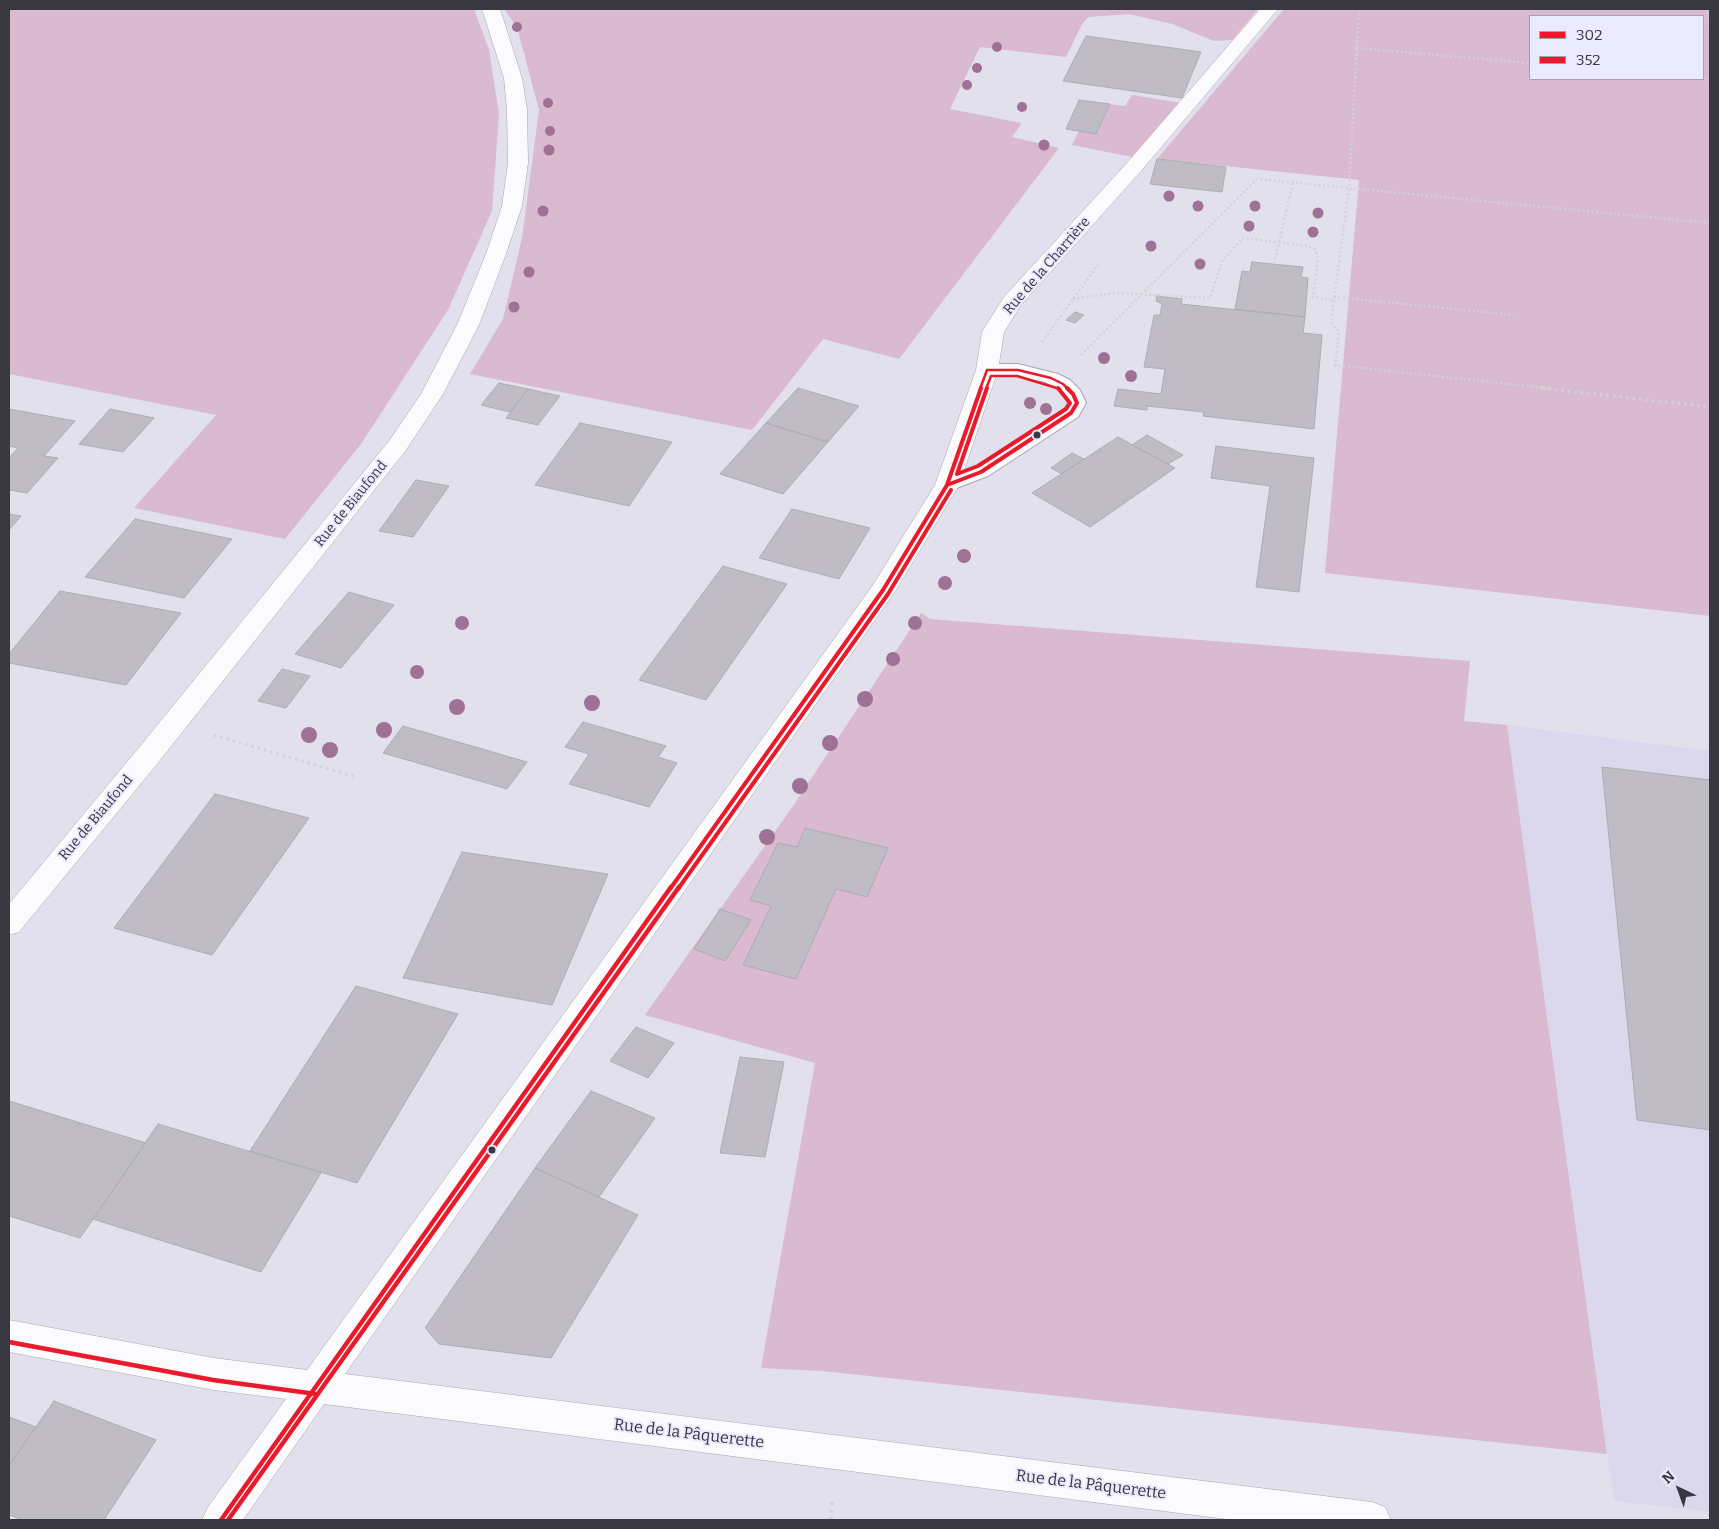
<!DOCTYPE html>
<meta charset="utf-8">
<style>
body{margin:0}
#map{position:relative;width:1719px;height:1529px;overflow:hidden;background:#e2e0ec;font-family:Bitter,serif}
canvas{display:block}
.frame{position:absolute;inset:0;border:10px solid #393840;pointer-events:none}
.legend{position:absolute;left:1529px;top:15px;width:175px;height:65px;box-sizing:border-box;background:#ebe9fd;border:1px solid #a4a2b1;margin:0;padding:6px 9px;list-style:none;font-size:15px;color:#393840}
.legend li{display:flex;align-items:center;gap:10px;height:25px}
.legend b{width:25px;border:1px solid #a4a2b1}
.north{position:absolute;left:1654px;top:1464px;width:50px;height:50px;-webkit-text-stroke:4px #ebe9fd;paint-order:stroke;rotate:318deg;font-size:14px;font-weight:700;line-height:20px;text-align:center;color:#393840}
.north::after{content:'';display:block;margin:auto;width:18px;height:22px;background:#393840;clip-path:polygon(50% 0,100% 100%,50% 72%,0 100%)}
</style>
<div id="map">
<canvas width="1719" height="1529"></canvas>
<div class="frame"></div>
<ul class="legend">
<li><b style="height:6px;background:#ea1a2a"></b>302</li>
<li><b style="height:6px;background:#ea1a2a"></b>352</li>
</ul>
<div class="north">N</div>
</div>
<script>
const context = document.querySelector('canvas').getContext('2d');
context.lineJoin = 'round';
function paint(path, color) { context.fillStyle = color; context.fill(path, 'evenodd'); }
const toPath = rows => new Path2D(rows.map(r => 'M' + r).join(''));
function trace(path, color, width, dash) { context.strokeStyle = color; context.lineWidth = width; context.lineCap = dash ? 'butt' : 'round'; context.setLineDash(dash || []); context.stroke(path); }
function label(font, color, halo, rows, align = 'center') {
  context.font = font + ' Bitter,serif'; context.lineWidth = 4; context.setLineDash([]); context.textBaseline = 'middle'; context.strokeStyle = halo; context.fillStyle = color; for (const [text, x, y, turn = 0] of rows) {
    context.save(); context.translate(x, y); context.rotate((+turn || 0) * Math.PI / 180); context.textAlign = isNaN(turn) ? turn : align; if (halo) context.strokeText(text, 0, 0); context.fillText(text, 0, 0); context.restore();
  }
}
paint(toPath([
 [1507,725,1710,751,1710,1512,1614,1501]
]), '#dbd8ed');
paint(toPath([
 [9,9,474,9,489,50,499,114,492,211,448,310,361,444,285,539,134,508,216,415,9,374],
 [504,9,1258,9,1232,40,1214,41,1172,24,1129,14,1088,17,1082,24,1066,57,980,47,950,109,1022,123,1012,137,1059,148,899,359,823,339,752,430,470,374,503,319,522,238,539,110,517,27],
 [1284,9,1710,9,1710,616,1325,573,1359,180,1157,159],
 [1530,16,1703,16,1703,79,1530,79],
 [1132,95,1180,103,1132,157,1072,145,1079,131,1096,134,1110,104,1125,106],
 [921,613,930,619,1470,661,1464,721,1507,725,1607,1454,822,1371,761,1368,815,1063,645,1015,791,809]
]), '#d9bad0');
const building = toPath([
 [1086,36,1201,52,1182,98,1063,81,1086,36],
 [1079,100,1110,104,1096,134,1066,129,1079,100],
 [1157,159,1226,167,1222,192,1150,184,1157,159],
 [1252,262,1303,267,1301,277,1308,278,1305,317,1235,309,1242,271,1250,272,1252,262],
 [1157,296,1182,299,1181,304,1305,317,1303,333,1322,335,1314,429,1203,416,1204,412,1147,406,1147,410,1114,406,1118,389,1161,394,1165,369,1144,367,1154,315,1160,315,1162,304,1156,301,1157,296],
 [1075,312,1084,315,1075,323,1066,320,1075,312],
 [499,383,528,389,510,412,481,405,499,383],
 [798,388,859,406,828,442,766,423,798,388],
 [528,389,560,396,538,425,506,418,528,389],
 [9,409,75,421,44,456,58,458,27,493,9,490,9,458,18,448,9,446,9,409],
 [110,409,154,418,123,452,79,444,110,409],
 [580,423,672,442,629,506,535,485,580,423],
 [766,423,828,442,783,494,720,474,766,423],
 [1147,435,1183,455,1168,464,1132,445,1147,435],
 [1118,437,1175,468,1090,527,1032,493,1118,437],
 [1216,446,1314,458,1299,592,1256,587,1270,486,1211,478,1216,446],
 [1072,453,1084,459,1062,474,1051,468,1072,453],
 [416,480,449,486,413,537,379,531,416,480],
 [792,509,870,528,839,579,759,558,792,509],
 [9,514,21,516,9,530,9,514],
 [135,519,232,539,184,598,85,577,135,519],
 [723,566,787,584,706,700,639,680,723,566],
 [60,591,181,613,126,685,9,663,9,654,60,591],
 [349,592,394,605,341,668,295,654,349,592],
 [282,669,310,676,286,708,258,701,282,669],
 [583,722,666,746,658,757,677,763,649,807,569,784,589,754,565,747,583,722],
 [403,726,527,762,507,789,383,753,403,726],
 [1602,767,1710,780,1710,1130,1637,1120,1602,767],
 [215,794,309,818,212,955,114,928,215,794],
 [805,828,888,848,867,897,836,889,796,979,743,965,771,906,750,900,778,843,797,847,805,828],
 [462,852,608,874,552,1005,403,978,462,852],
 [720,909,751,920,725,961,694,949,720,909],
 [356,986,458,1014,357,1183,250,1151,356,986],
 [636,1027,674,1043,648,1078,610,1061,636,1027],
 [740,1057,784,1062,765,1157,720,1153,740,1057],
 [591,1091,655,1118,599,1197,535,1168,591,1091],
 [9,1101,146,1143,80,1238,9,1216,9,1101],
 [158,1124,321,1173,261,1272,93,1219,158,1124],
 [535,1168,638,1215,551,1358,439,1344,425,1328,535,1168],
 [54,1401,156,1440,104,1520,23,1520,9,1515,9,1465,54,1401],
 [9,1417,36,1427,9,1465,9,1417]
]);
paint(building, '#bfbcc5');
trace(building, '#aeabb4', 1);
const lane = toPath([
 [987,364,1018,364,1058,374,1070,380,1080,390,1086,403,1078,417,988,476,954,489,947,491,940,489,937,485,940,481,974,468,1064,409,1068,403,1065,396,1056,388,1045,382,1018,376,981,374,978,370,981,366,987,364]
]);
const street = toPath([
 [1260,9,1278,9,1141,171,1021,305,1004,332,998,370,959,485,896,590,345,1374,1372,1502,1385,1507,1391,1520,1234,1520,324,1404,243,1520,202,1520,208,1507,286,1399,214,1390,9,1352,9,1320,214,1358,307,1370,873,585,935,485,976,370,982,332,1004,297,1127,163,1260,9]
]);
const secondary = toPath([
 [482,9,500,9,522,78,527,110,528,163,522,206,506,254,479,325,443,394,406,450,157,764,19,932,9,935,9,904,137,750,389,441,421,394,457,325,486,254,502,206,508,163,507,110,504,78,482,9]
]);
trace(lane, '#a7a6ae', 2);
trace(street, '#a7a6ae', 1);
trace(secondary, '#a7a6ae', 1);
trace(toPath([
 [1359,9,1349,188,1331,323,1339,332,1335,365,1554,389],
 [1708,9,1710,30],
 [1356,48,1530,63],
 [1700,79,1710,80],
 [1274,264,1293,182],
 [1334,297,1514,315],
 [1073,299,1116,293,1210,298,1222,261,1243,238,1308,246,1315,249,1318,259,1313,297,1334,300],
 [1042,342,1100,262],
 [1081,355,1257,179,1710,223]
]), '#d3d2d5', 2.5, [2, 2.5]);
trace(toPath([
 [1542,388,1710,407],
 [214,735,356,777]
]), '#d3d2d5', 3, [2.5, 4]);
trace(toPath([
 [831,1520,832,1501]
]), '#d3d2d5', 4, [3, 4.5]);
paint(lane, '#fbfafc');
paint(street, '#fbfafc');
paint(secondary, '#fbfafc');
trace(toPath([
 [987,370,1018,370,1051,378,1063,384,1068,389],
 [980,389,987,370]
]), '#ea1a2a', 2.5);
trace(toPath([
 [947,485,981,472,1071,413,1077,403,1073,394,1067,388],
 [670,889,883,590,947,485,981,388]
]), '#ea1a2a', 4);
trace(toPath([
 [221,1520,671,887]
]), '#ea1a2a', 4.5);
trace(toPath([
 [986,389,991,376,1017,376,1060,389]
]), '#ea1a2a', 2.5);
trace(toPath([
 [987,388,957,474,978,466,1066,409,1070,403,1058,388],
 [678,889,888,594,951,490]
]), '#ea1a2a', 4);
trace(toPath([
 [9,1342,213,1380,316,1394],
 [228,1520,679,887]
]), '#ea1a2a', 4.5);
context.fillStyle = '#9f7194';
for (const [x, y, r] of [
 [517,27,5],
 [997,47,5],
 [977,68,5],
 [967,85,5],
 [548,103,5],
 [1022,107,5],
 [550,131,5],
 [1044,145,5.5],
 [549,150,5.5],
 [1169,196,5.5],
 [1198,206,5.5],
 [1255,206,5.5],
 [543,211,5.5],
 [1318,213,5.5],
 [1249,226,5.5],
 [1313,232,5.5],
 [1151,246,5.5],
 [1200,264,5.5],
 [529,272,5.5],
 [514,307,5.5],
 [1104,358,6],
 [1131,376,6],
 [1030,403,6],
 [1046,409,6],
 [964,556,7],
 [945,583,7],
 [462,623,7],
 [915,623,7],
 [893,659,7],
 [417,672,7],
 [865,699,8],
 [592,703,8],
 [457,707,8],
 [384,730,8],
 [309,735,8],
 [830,743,8],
 [330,750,8],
 [800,786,8],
 [767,837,8]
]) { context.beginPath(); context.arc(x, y, r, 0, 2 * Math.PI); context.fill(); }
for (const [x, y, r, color] of [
 [1037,435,4.5,"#393840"],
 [492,1150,4.5,"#393840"]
]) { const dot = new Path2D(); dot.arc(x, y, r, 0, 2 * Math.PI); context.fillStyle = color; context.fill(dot); trace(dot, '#ebe9fd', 2); }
label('14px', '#393840', '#ebe9fd', [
 ["Rue de la Charrière",1047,266,-49],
 ["Rue de Biaufond",351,504,-51],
 ["Rue de Biaufond",96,818,-50]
]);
label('16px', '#393840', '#ebe9fd', [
 ["Rue de la Pâquerette",689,1434,7],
 ["Rue de la Pâquerette",1091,1485,7]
]);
</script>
